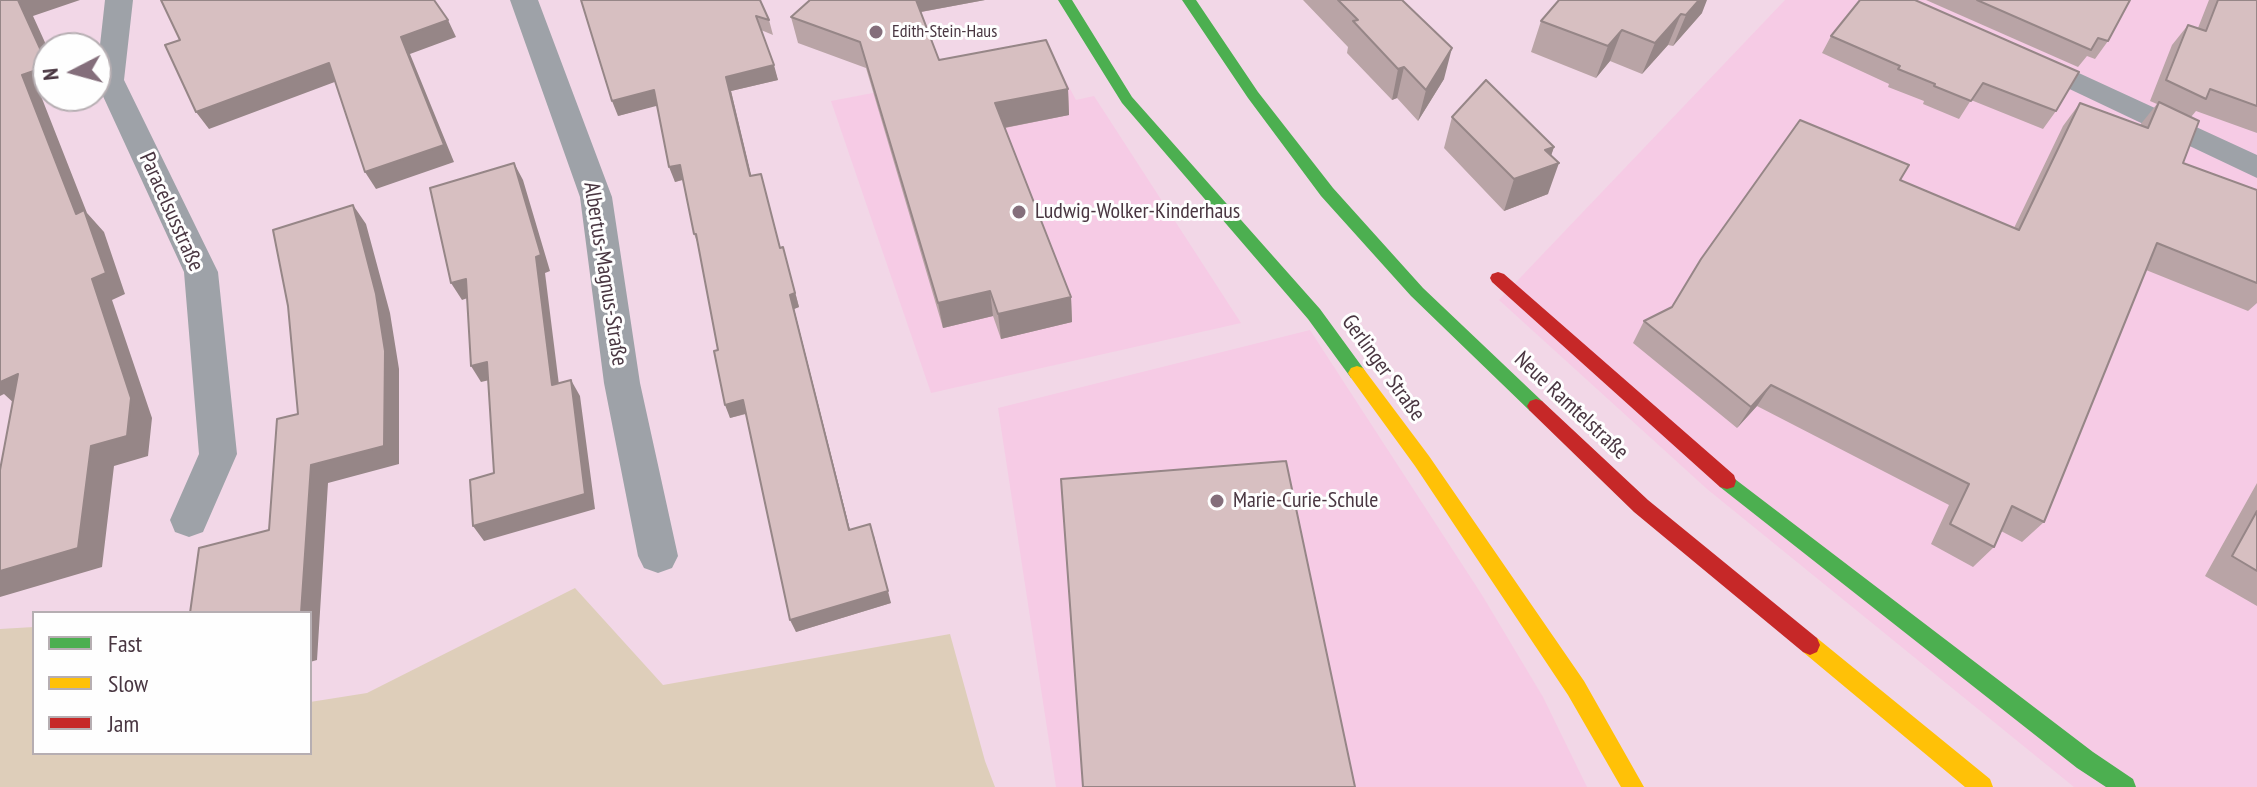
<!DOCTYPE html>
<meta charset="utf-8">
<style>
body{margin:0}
#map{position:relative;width:2257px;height:787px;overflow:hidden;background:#f2d7e7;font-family:"PT Sans Narrow",sans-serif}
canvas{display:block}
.legend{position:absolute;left:32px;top:611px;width:280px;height:144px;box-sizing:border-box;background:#fefefe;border:2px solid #b6aeb2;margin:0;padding:10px 14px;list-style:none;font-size:24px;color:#493641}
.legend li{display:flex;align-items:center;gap:16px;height:40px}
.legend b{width:40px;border:2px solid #b6aeb2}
.north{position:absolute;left:32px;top:32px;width:80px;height:80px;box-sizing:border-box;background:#fefefe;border:2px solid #b6aeb2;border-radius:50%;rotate:264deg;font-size:22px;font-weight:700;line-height:32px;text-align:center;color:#493641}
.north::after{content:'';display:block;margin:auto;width:28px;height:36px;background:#846e7b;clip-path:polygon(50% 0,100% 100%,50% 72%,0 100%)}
</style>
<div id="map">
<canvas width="2257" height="787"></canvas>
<ul class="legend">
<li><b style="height:10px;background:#4caf50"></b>Fast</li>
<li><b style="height:10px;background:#ffc107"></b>Slow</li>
<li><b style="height:10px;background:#c62828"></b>Jam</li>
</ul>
<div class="north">N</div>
</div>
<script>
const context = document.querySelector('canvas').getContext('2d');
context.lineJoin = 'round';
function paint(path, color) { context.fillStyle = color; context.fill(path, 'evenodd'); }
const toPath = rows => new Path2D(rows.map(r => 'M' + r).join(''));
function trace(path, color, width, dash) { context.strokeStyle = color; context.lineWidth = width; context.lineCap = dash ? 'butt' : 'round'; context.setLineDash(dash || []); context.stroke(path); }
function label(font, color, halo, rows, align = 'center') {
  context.font = font + ' "PT Sans Narrow",sans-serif'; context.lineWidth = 6; context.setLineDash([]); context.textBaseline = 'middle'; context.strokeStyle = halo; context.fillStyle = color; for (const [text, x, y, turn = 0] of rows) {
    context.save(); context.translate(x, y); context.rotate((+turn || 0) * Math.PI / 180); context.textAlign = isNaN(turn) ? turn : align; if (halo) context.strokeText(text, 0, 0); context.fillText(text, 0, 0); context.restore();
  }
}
paint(toPath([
 [1785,0,2257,0,2257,787,2074,787,1707,489,1499,300],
 [1045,42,1076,100,1094,96,1241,323,931,393,831,101,925,83],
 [1310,330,1482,595,1543,697,1587,787,1056,787,998,408]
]), '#f6cbe5');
paint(toPath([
 [575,588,663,685,950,634,985,761,995,787,0,787,0,629,34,627,34,753,310,753,310,702,367,693]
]), '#deceba');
paint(toPath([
 [105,0,133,0,124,80,218,272,237,454,203,532,189,537,175,532,170,520,199,454,184,272,96,81,105,0],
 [510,0,538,0,612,197,640,383,678,556,672,568,658,573,644,568,638,556,604,383,580,197,510,0],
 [2031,51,2257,155,2257,178,2021,66,2017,60,2021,54,2031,51]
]), '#9ea2a8');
paint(toPath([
 [1058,0,1072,0,1132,97,1320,309,1363,368,1366,373,1363,378,1351,378,1308,319,1122,103,1058,0],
 [1182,0,1196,0,1258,92,1333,188,1423,288,1542,401,1545,406,1542,411,1530,411,1411,296,1321,196,1248,98,1182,0],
 [1727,473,2093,752,2133,779,2136,787,2106,787,2077,768,1720,487,1718,481,1720,475,1727,473]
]), '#4caf50');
paint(toPath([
 [1357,366,1363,368,1429,456,1584,681,1644,787,1621,787,1568,695,1415,466,1351,378,1348,373,1351,368,1357,366],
 [1810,635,1817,638,1990,779,1993,787,1965,787,1803,652,1800,645,1803,638,1810,635]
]), '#ffc107');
paint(toPath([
 [1498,272,1504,274,1734,475,1736,481,1734,487,1727,489,1720,487,1492,282,1490,278,1492,274,1498,272],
 [1536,399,1542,401,1648,500,1817,638,1820,645,1817,652,1810,655,1803,652,1634,512,1530,411,1527,406,1530,401,1536,399]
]), '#c62828');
paint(toPath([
 [760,0,769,20,773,35,761,30,778,80,731,91,751,176,761,174,780,247,787,261,799,307,794,309,850,530,891,603,796,632,746,414,730,418,699,247,694,234,683,180,675,182,657,105,618,116],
 [810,0,985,0,921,12,939,60,1068,89,1069,115,1005,128,1071,297,1072,322,1001,339,993,316,943,328,866,68,798,43,791,17],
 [1303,0,1402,0,1444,79,1418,121,1397,98,1392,100,1347,53,1348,47],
 [1860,0,2056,111,2043,129,1971,100,1959,119,1923,104,1924,101,1888,87,1889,84,1822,53,1831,36],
 [1926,0,2130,0,2108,41,2095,59,2087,56,2078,67],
 [2209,0,2257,0,2257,133,2196,111,2191,117,2183,163,2257,190,2257,303,2248,311,2146,270,2044,522,2022,542,2001,531,1994,547,1973,567,1931,544,1949,505,1757,406,1737,428,1633,343,1644,321,1672,307,1900,180,2014,228,2063,126,2080,103,2140,125,2157,104,2150,101,2172,45,2188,25,2198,28],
 [1702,13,1673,46,1668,45,1642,74,1610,61,1596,78,1531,52,1541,21],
 [1452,117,1554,147,1551,155,1548,194,1504,211,1444,148],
 [2257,483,2257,606,2205,576]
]), '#b9a4a6');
paint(toPath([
 [18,0,80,0,33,16,48,49,48,94,41,96,87,213,104,232,125,294,112,300,152,418,148,456,114,466,102,567,0,597,0,571,92,279,22,75],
 [913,0,985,0,915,13],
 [1699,0,1707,0,1702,13,1673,46,1686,15],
 [1681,14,1668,45,1642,74,1655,43],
 [448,20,456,37,410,54,454,162,376,189,365,172,401,37],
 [1622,30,1610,61,1596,78,1608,46],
 [1452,48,1444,79,1418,121,1426,90],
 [329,63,340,80,209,129,196,112],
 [774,65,778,80,731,91,755,191,750,176,726,77],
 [1404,67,1397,98,1392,100,1398,69],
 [1068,89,1069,115,998,129,995,103],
 [654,90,660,105,618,116,612,101],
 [1554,147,1547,168,1559,163,1548,194,1504,211,1514,179,1545,150],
 [514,163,523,180,550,271,545,273,561,401,552,385],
 [680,165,685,179,675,182,669,167],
 [353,205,366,224,390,313,399,369,399,464,328,483,317,660,310,662,310,613,301,613,311,465],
 [783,247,799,307,794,309,853,542,849,530,790,295],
 [466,279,476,295,462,300,451,283],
 [990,291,993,316,943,328,938,303],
 [1071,297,1072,322,1001,339,998,314],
 [487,362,498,378,481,382,471,366],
 [18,374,16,405,4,394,0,396,0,380],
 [571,380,580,396,595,509,484,541,473,526],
 [1771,385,1757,406,1737,428,1751,407],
 [743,400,748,413,730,418,725,405],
 [874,536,891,603,796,632,790,620]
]), '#968687');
const building = toPath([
 [0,0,18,0,48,66,22,75,76,214,84,210,106,273,92,279,131,398,127,436,91,446,78,548,0,571,0,470,18,374,0,382,0,0],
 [161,0,434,0,448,20,401,37,444,145,365,172,329,63,196,112,165,45,180,40,161,0],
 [581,0,760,0,769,20,756,16,774,65,726,77,750,176,761,174,780,248,783,247,795,293,790,295,849,530,870,524,888,591,790,620,743,400,725,405,714,351,718,350,696,234,694,234,680,165,669,167,654,90,612,101,581,0],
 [810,0,916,0,939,60,1046,40,1068,89,995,103,1071,297,998,314,990,291,938,303,860,42,791,17,810,0],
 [1338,0,1402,0,1452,48,1426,90,1404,67,1398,69,1353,21,1358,20,1338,0],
 [1559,0,1699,0,1686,15,1681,14,1655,43,1622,30,1608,46,1541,21,1559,0],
 [1860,0,1915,0,2079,72,2056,111,1983,83,1971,101,1934,86,1935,84,1898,69,1900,66,1831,36,1860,0],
 [1977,0,2130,0,2108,41,2098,38,2091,50,1977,0],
 [2218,0,2257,0,2257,106,2210,89,2206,99,2166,80,2188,25,2206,31,2218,0],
 [1486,80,1554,147,1545,150,1559,163,1514,179,1452,117,1486,80],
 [2159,102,2199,121,2183,163,2257,190,2257,283,2157,243,2044,522,2012,506,1994,547,1950,524,1969,484,1771,385,1751,407,1644,321,1672,307,1701,259,1800,120,1909,165,1900,180,2019,230,2080,103,2148,128,2159,102],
 [514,163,541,255,536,257,552,385,571,380,585,494,473,526,470,480,494,473,487,362,471,366,466,279,451,283,430,188,514,163],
 [353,205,376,294,385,351,384,446,311,465,301,613,190,613,199,548,269,530,277,419,298,414,288,306,273,230,353,205],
 [1286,461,1355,787,1083,787,1061,479,1286,461],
 [2257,511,2257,571,2232,556,2257,511]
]);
paint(building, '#d7bfc1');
trace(building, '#968687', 2);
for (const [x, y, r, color] of [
 [876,32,8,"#846e7b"],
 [1019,212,8,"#846e7b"],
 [1217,501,8,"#846e7b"]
]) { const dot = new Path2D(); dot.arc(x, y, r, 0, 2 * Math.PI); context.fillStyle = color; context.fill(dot); trace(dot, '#fefefe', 3); }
label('18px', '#493641', '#fefefe', [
 ["Edith-Stein-Haus",892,32]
], 'left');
label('22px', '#493641', '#fefefe', [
 ["Paracelsusstraße",171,212,66],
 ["Albertus-Magnus-Straße",605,274,81],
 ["Gerlinger Straße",1383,368,54],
 ["Neue Ramtelstraße",1571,406,43]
]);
label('22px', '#493641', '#fefefe', [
 ["Ludwig-Wolker-Kinderhaus",1035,212],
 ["Marie-Curie-Schule",1233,501]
], 'left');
</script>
